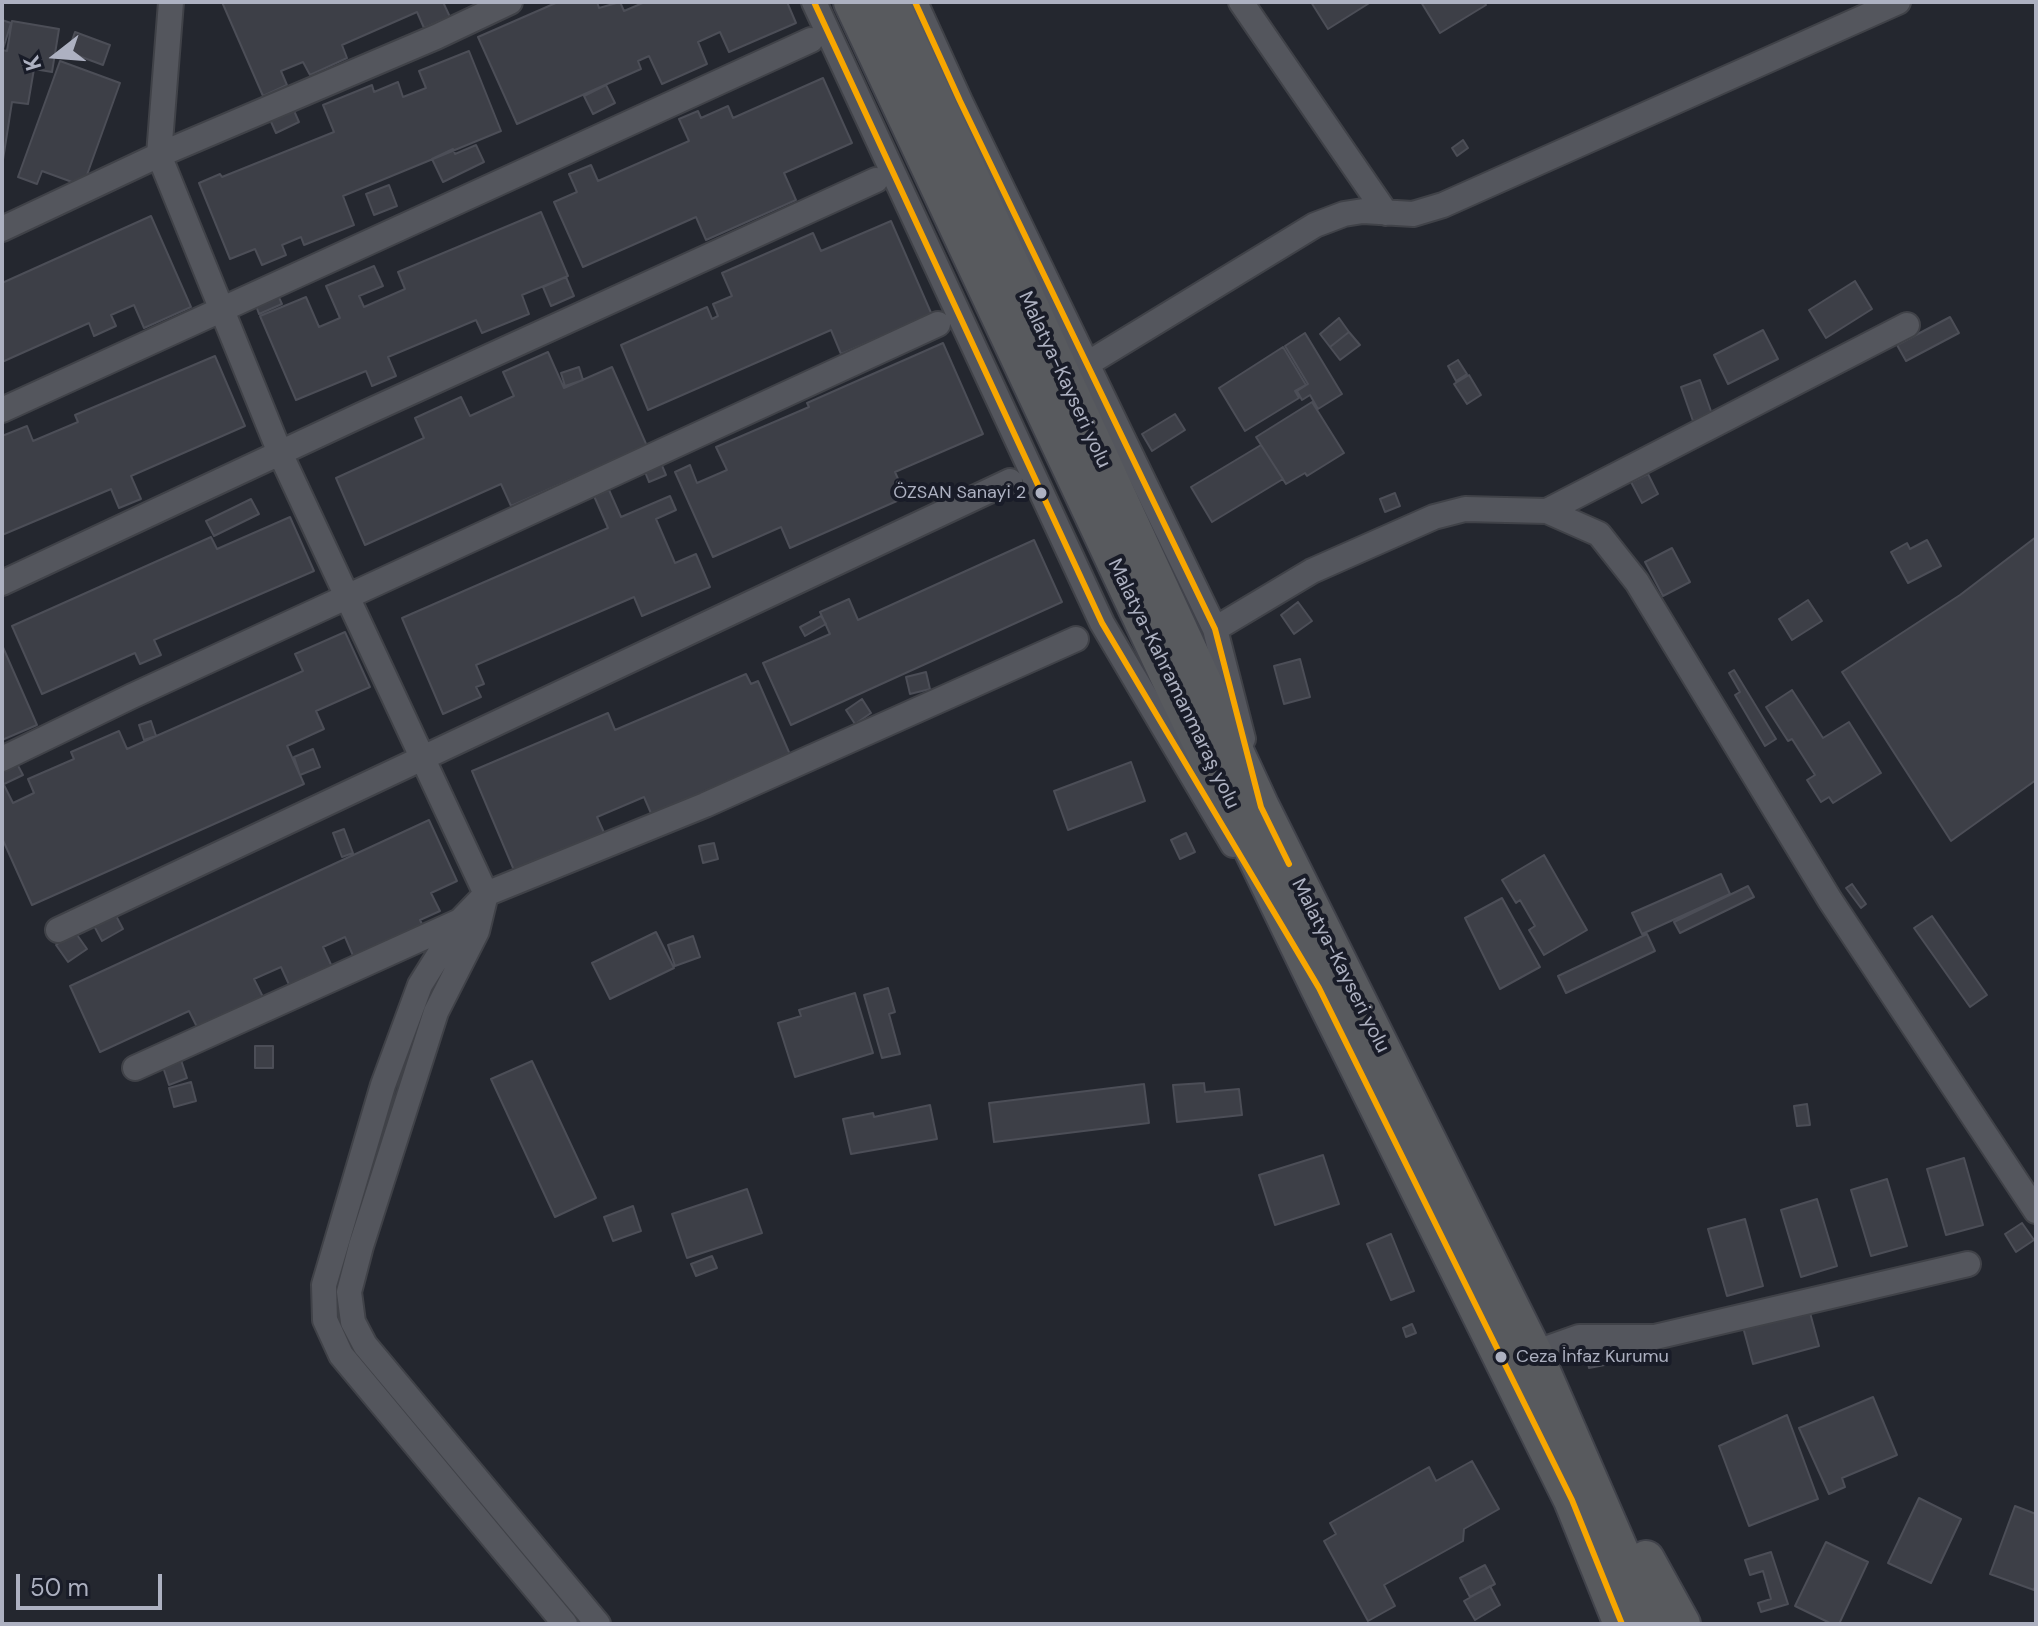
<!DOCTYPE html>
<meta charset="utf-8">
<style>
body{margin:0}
#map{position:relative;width:2038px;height:1626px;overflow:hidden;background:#24272f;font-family:"DM Sans",sans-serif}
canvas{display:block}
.frame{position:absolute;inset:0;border:4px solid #adb1c1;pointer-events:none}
.north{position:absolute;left:16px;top:16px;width:80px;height:80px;-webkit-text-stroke:6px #191c28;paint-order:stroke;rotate:253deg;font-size:22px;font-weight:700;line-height:32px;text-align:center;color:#adb1c1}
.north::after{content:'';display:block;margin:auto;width:28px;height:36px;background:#adb1c1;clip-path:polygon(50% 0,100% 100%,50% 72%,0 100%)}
.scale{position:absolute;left:16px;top:1574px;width:146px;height:36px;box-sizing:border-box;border:4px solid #adb1c1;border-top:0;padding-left:10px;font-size:24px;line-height:28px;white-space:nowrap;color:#adb1c1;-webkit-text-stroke:6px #191c28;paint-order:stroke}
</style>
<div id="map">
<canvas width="2038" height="1626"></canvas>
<div class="frame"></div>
<div class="north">K</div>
<div class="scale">50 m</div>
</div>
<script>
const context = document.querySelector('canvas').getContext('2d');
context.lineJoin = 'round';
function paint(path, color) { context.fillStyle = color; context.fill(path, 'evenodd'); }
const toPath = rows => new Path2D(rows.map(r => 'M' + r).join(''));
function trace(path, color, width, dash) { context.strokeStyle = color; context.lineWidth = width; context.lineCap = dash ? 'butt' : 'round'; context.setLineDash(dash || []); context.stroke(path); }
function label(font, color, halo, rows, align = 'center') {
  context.font = font + ' "DM Sans",sans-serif'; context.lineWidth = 8; context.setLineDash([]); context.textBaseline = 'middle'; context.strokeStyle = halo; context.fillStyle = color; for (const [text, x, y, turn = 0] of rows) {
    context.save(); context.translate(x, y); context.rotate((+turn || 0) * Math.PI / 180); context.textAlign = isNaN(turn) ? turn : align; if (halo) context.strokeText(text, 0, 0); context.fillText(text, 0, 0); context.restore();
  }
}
const building = toPath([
 [222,2,443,2,450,17,424,28,417,12,342,45,347,58,310,75,303,62,281,71,287,85,263,96,222,2],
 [558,2,597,2,599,8,620,2,624,11,645,2,787,2,796,23,729,52,720,32,698,42,707,64,662,84,649,56,638,61,641,69,517,124,478,37,558,2],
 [1311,2,1371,2,1328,29,1311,2],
 [1421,2,1484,2,1486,5,1440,33,1421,2],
 [2,20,11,23,3,49,2,48,2,20],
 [12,21,59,29,52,72,34,69,28,104,12,102,2,166,2,50,7,51,12,21],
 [75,32,110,45,103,65,68,52,75,32],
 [469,51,501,131,343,196,354,225,304,245,301,237,282,245,286,255,262,265,255,249,230,259,199,183,220,174,222,177,334,132,323,105,372,85,374,92,398,82,403,97,426,88,419,71,469,51],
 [60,61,120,83,83,186,42,171,37,184,18,177,60,61],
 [823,78,852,143,784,173,796,200,706,240,696,217,583,267,554,202,577,192,569,174,591,165,598,181,689,141,679,119,698,111,701,118,728,106,733,118,823,78],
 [606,85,615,103,593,114,584,96,606,85],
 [291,104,299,122,276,133,268,115,291,104],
 [1463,140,1468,148,1457,156,1452,148,1463,140],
 [476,145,484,162,443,182,432,159,453,149,455,154,476,145],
 [389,185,397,206,374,215,366,194,389,185],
 [541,212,568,276,522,295,529,314,482,333,476,320,388,357,396,376,372,386,366,371,296,400,260,316,306,297,319,327,340,318,326,286,374,266,383,286,359,296,364,307,405,289,398,272,541,212],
 [151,216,191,307,144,328,134,305,111,315,116,326,94,336,89,323,2,362,2,283,151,216],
 [891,221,932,315,841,354,831,330,648,410,621,345,707,307,712,319,718,316,713,304,732,296,722,273,813,233,821,251,891,221],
 [566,277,574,296,551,306,543,287,566,277],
 [1855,281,1872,309,1826,338,1809,310,1855,281],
 [276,291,282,304,259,314,254,300,276,291],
 [1950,317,1959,333,1906,361,1897,345,1950,317],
 [1339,318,1349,332,1330,347,1320,334,1339,318],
 [1763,330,1778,359,1728,384,1714,355,1763,330],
 [1349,332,1360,345,1340,360,1330,347,1349,332],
 [1305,333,1342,394,1318,409,1310,395,1302,400,1297,391,1308,384,1285,346,1305,333],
 [943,343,983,434,895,472,906,497,790,548,781,527,713,557,675,472,690,465,697,483,727,470,716,447,809,407,807,403,943,343],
 [1283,347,1306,385,1295,391,1299,398,1245,431,1219,388,1283,347],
 [548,352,564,388,612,367,647,446,511,506,501,484,365,545,336,478,424,438,415,418,461,397,470,416,514,396,503,372,548,352],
 [215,356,245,426,131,476,141,499,119,508,111,489,2,535,2,436,27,426,33,441,78,422,75,415,215,356],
 [1458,360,1467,374,1456,381,1448,366,1458,360],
 [579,367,583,380,565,386,561,373,579,367],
 [1469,375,1481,395,1467,404,1454,384,1469,375],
 [1700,380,1712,414,1693,421,1681,387,1700,380],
 [1312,402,1344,453,1307,476,1305,473,1286,484,1256,437,1312,402],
 [1175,414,1185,430,1152,451,1142,434,1175,414],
 [1261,445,1283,479,1212,522,1191,487,1261,445],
 [658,456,666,475,649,482,641,462,658,456],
 [1648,474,1658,494,1642,503,1631,482,1648,474],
 [609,490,621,517,670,496,676,510,656,519,675,563,696,554,710,587,642,616,634,597,476,665,484,684,476,687,481,697,443,714,402,618,608,528,594,496,609,490],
 [1395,493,1400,506,1385,512,1380,499,1395,493],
 [251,499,259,514,214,536,206,521,251,499],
 [290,517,314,571,154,640,161,655,140,664,135,653,42,694,12,626,211,537,217,549,290,517],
 [2036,537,2036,780,1951,841,1842,672,1960,595,2036,537],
 [1034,540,1062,602,791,725,763,663,830,634,820,612,849,599,858,620,1034,540],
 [1927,540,1941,566,1908,583,1891,552,1907,543,1910,549,1927,540],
 [1672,548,1690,582,1663,596,1645,562,1672,548],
 [1808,600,1822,621,1792,640,1779,619,1808,600],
 [1298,602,1312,621,1294,634,1281,615,1298,602],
 [821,616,826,624,805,636,800,627,821,616],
 [345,632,370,687,316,711,324,729,287,746,304,784,32,905,2,838,2,781,13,803,34,793,28,779,74,759,71,752,119,731,127,749,303,671,295,654,345,632],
 [2,645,37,725,2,740,2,645],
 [1300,659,1310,697,1284,704,1274,666,1300,659],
 [1734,670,1776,739,1765,746,1735,695,1740,692,1729,673,1734,670],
 [926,672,930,689,910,694,906,677,926,672],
 [746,674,751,684,758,681,792,759,653,818,644,797,597,817,606,837,516,875,472,771,608,713,615,730,746,674],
 [1792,690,1823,738,1849,722,1881,773,1833,803,1829,797,1821,802,1807,780,1815,775,1792,739,1788,741,1766,707,1792,690],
 [862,699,871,713,855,724,846,710,862,699],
 [151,721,156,736,144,740,139,725,151,721],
 [313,749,320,767,300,775,294,757,313,749],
 [15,760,23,775,2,785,2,766,15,760],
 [1131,762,1145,801,1068,830,1054,791,1131,762],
 [429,820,457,881,431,893,440,911,420,920,423,926,354,958,345,937,323,947,333,969,291,989,281,967,254,979,263,997,197,1027,189,1011,100,1052,70,986,429,820],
 [344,829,353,853,342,857,333,833,344,829],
 [1186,833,1195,852,1180,859,1171,840,1186,833],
 [714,843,718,859,703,863,699,846,714,843],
 [1544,855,1587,930,1544,955,1529,930,1535,926,1520,900,1516,903,1502,880,1544,855],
 [1721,874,1730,894,1642,934,1632,913,1721,874],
 [1852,884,1866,904,1861,908,1846,888,1852,884],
 [1748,886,1754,897,1680,933,1674,922,1748,886],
 [1502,898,1540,967,1500,989,1465,918,1502,898],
 [113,910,123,929,102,941,92,922,113,910],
 [1932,916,1987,995,1970,1007,1914,928,1932,916],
 [75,932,87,949,68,962,56,945,75,932],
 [656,932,674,968,610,999,592,963,656,932],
 [1647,934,1655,951,1566,993,1558,976,1647,934],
 [693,936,700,957,675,966,668,945,693,936],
 [888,988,895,1012,889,1014,900,1054,882,1058,864,995,888,988],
 [855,993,873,1053,795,1077,778,1023,801,1016,799,1010,855,993],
 [255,1046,273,1046,273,1068,255,1068,255,1046],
 [179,1054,187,1078,169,1085,161,1061,179,1054],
 [532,1061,596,1198,555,1217,491,1079,532,1061],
 [191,1082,196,1101,174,1107,169,1088,191,1082],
 [1204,1083,1205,1092,1239,1089,1242,1115,1177,1122,1173,1085,1204,1083],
 [1144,1084,1149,1123,994,1142,989,1103,1144,1084],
 [1807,1104,1810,1125,1797,1126,1794,1106,1807,1104],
 [930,1105,937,1139,851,1154,843,1119,873,1113,874,1117,930,1105],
 [1323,1155,1339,1204,1275,1225,1259,1175,1323,1155],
 [1964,1158,1983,1225,1946,1235,1927,1169,1964,1158],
 [1887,1179,1907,1246,1871,1256,1851,1190,1887,1179],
 [747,1189,762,1233,687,1258,672,1214,747,1189],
 [1817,1199,1837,1266,1801,1277,1781,1210,1817,1199],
 [633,1206,641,1231,613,1241,604,1217,633,1206],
 [1745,1219,1763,1286,1727,1296,1708,1229,1745,1219],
 [2022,1223,2034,1240,2016,1252,2005,1234,2022,1223],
 [1391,1234,1414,1291,1391,1300,1367,1244,1391,1234],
 [712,1256,717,1268,696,1276,691,1264,712,1256],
 [1809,1309,1819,1346,1753,1364,1743,1327,1809,1309],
 [1412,1324,1416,1333,1406,1337,1403,1328,1412,1324],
 [1607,1348,1610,1364,1589,1368,1586,1352,1607,1348],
 [1873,1397,1897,1455,1842,1478,1845,1487,1829,1494,1799,1428,1873,1397],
 [1787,1415,1818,1499,1749,1526,1719,1446,1787,1415],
 [1472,1461,1499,1509,1464,1529,1463,1541,1384,1585,1395,1606,1368,1621,1324,1541,1336,1534,1330,1523,1429,1467,1436,1481,1472,1461],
 [1919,1498,1961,1519,1931,1583,1888,1563,1919,1498],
 [2015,1506,2036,1514,2036,1583,2034,1590,1990,1574,2015,1506],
 [1826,1542,1868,1562,1839,1624,1832,1624,1795,1606,1826,1542],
 [1771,1552,1788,1604,1761,1612,1758,1603,1771,1599,1763,1571,1750,1575,1745,1560,1771,1552],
 [1485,1565,1495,1584,1470,1597,1460,1578,1485,1565],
 [1490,1586,1500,1605,1475,1620,1464,1601,1490,1586]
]);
paint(building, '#3d3f47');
trace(building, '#4c4e57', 2);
const minor = toPath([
 [171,2,159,155,280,453,486,894,477,931,436,1012,361,1246,349,1292,353,1322,365,1345,598,1624],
 [814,2,1102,623,1233,845],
 [915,2,960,101,1215,629,1243,739],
 [1241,2,1386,213],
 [2,229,159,155,436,37,510,2],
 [1087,364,1315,225,1344,214,1363,211,1413,214,1443,205,1898,2],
 [2,410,811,40],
 [1547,511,1907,325],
 [2,583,361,415,876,180],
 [1215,629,1312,571,1434,517,1465,509,1547,511,1599,534,1637,582,1830,900,2036,1211],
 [2,759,132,696,938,324],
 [460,921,420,985,383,1085,324,1285,325,1320,341,1355,565,1624],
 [58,930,1010,481],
 [135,1068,460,921,486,894,705,805,1076,639],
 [1534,1353,1579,1337,1655,1337,1968,1264]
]);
const highway = toPath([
 [852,2,1168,675,1319,988,1572,1500,1622,1624],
 [890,2,1261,807,1534,1353,1652,1624],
 [1646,1559,1682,1624]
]);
trace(minor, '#404248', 28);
trace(highway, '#41434b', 40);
trace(minor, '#54565d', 24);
trace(highway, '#585a5e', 36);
trace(toPath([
 [814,2,1102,623,1319,988,1572,1500,1622,1624],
 [915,2,960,101,1215,629,1261,807,1289,864]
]), '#f7a600', 6);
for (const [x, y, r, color] of [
 [1041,493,7,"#adb1c1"],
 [1501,1357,7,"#adb1c1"]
]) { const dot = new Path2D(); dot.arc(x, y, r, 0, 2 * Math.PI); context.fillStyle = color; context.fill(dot); trace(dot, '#191c28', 3); }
label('18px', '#adb1c1', '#191c28', [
 ["ÖZSAN Sanayi 2",1026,493],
 ["Ceza İnfaz Kurumu",1516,1357,"left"]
], 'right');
label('20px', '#adb1c1', '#191c28', [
 ["Malatya-Kayseri yolu",1064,380,65],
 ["Malatya-Kahramanmaraş yolu",1173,684,64],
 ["Malatya-Kayseri yolu",1340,966,63]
]);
</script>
